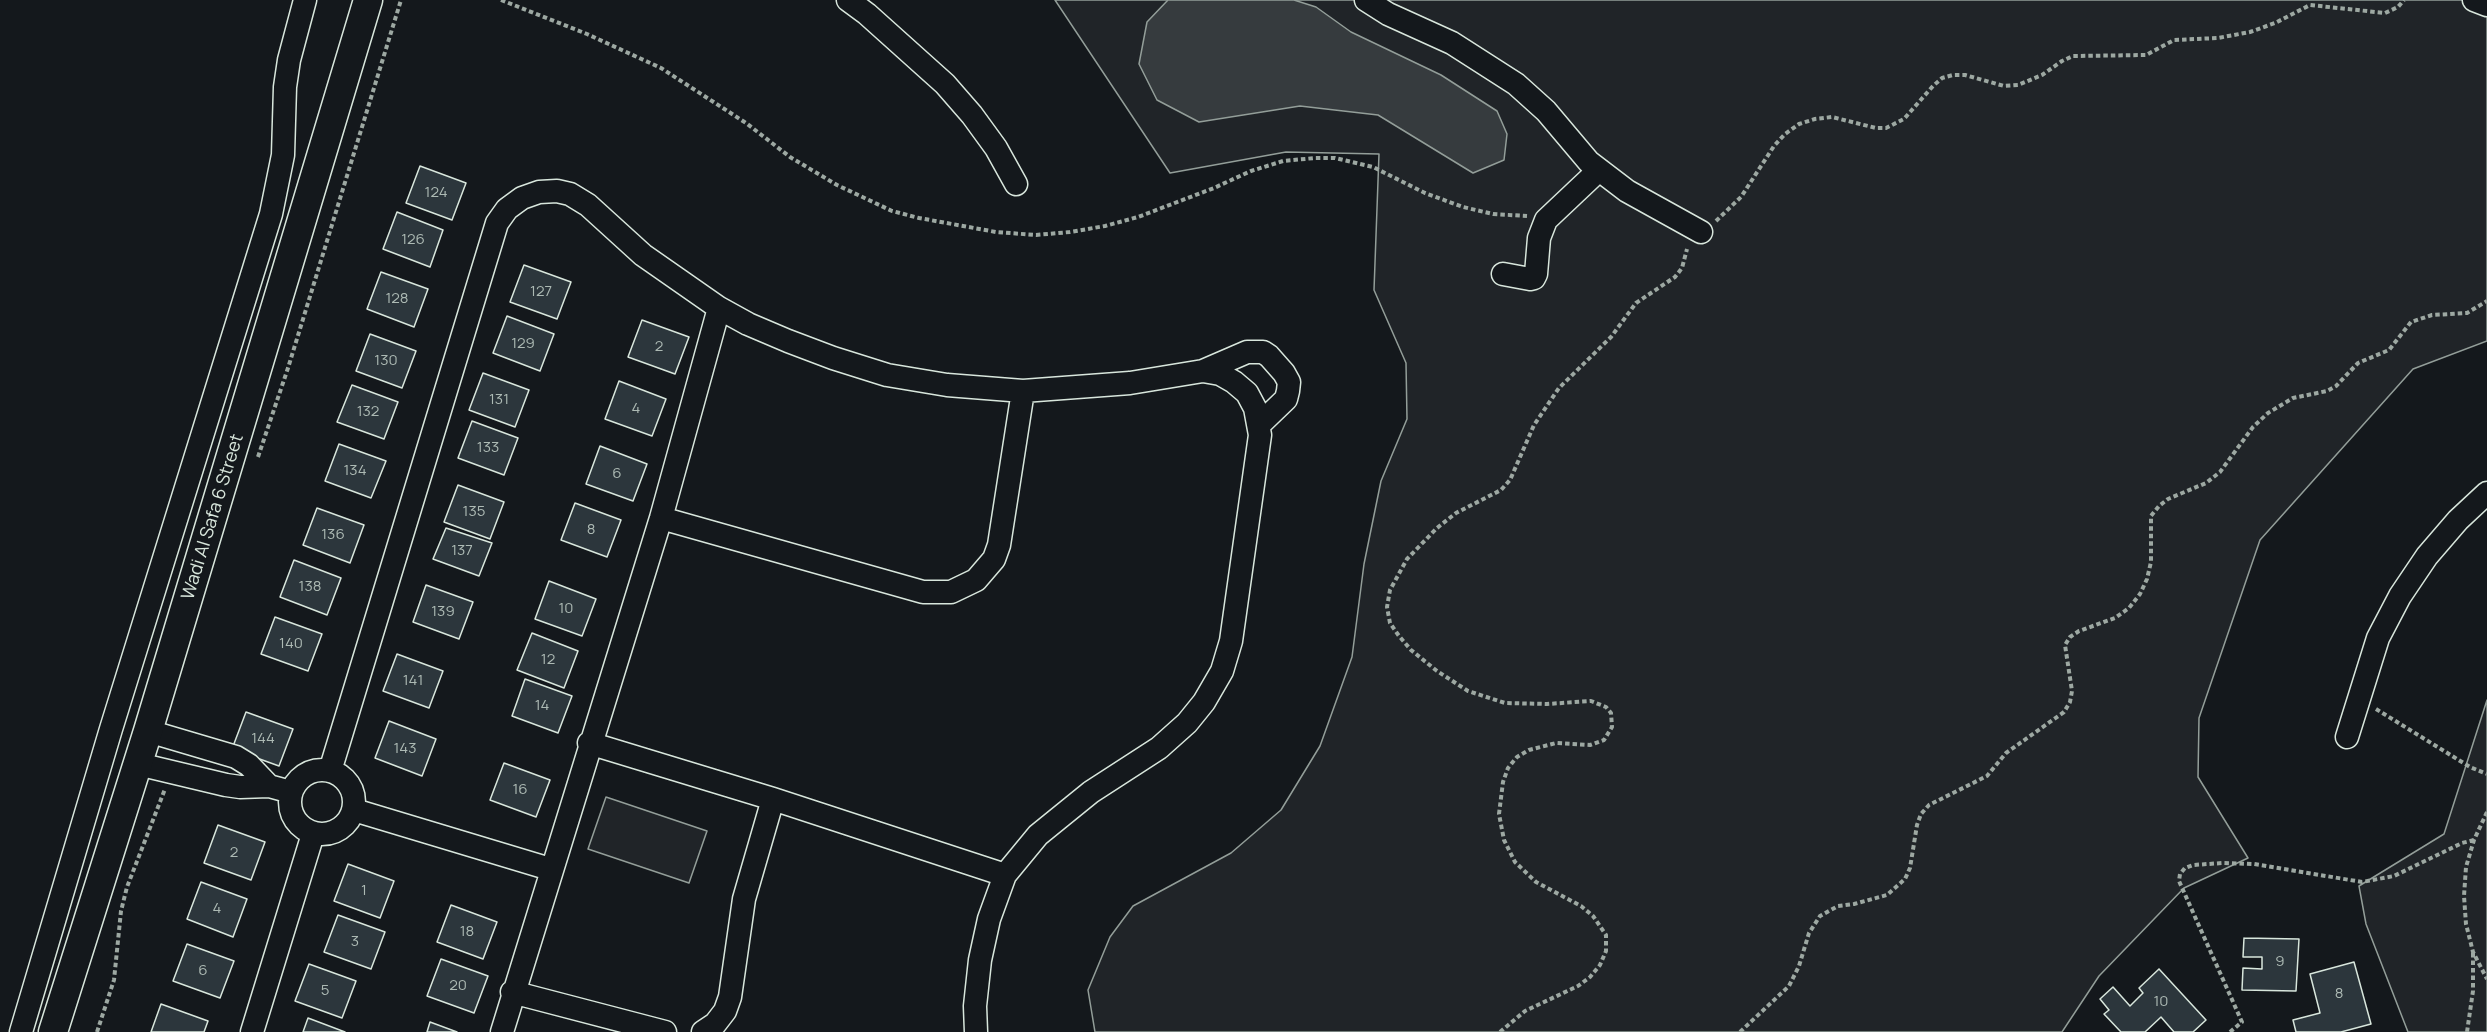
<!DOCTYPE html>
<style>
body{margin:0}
canvas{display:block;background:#14181c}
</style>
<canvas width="2487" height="1032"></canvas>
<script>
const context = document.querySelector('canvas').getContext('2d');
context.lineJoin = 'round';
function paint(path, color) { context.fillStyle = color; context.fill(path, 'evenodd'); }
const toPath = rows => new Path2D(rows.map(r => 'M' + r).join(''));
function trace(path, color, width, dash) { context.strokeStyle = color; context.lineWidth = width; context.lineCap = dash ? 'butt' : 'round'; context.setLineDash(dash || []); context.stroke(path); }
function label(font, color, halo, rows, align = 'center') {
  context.font = font + ' Manrope,sans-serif'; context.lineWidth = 4.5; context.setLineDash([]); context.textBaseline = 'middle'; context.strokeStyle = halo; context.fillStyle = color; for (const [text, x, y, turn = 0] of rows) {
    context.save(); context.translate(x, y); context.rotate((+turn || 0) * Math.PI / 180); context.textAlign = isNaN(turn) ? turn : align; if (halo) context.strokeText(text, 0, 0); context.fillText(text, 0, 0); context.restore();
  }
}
const green = toPath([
 [1055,0,2487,0,2487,341,2413,369,2260,540,2199,718,2198,777,2248,858,2184,888,2099,976,2062,1032,1095,1032,1088,990,1110,937,1133,906,1231,853,1281,810,1320,746,1352,657,1364,564,1381,481,1407,419,1406,363,1374,290,1379,154,1286,152,1170,173,1055,0],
 [2487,700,2487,1032,2408,1032,2366,924,2359,886,2444,834,2487,700],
 [606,797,707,831,689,883,588,849,606,797]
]);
paint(green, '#202428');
trace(green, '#939e99', 1.5);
const water = toPath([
 [1168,0,1294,0,1316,7,1351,32,1441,75,1497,111,1507,134,1504,160,1473,173,1378,115,1300,106,1199,122,1157,100,1139,64,1147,22,1168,0]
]);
paint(water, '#363b3e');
trace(water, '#939e99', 1.5);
const building = toPath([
 [420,166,466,183,452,220,406,203,420,166],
 [397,212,443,230,430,267,383,249,397,212],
 [524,265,571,282,557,319,510,302,524,265],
 [381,272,428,289,414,327,367,309,381,272],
 [507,316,554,334,540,371,493,353,507,316],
 [642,320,689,337,675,374,628,357,642,320],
 [370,334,416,351,402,388,356,371,370,334],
 [483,373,529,390,515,427,469,410,483,373],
 [619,381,666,399,652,436,605,419,619,381],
 [352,385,398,402,384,439,337,422,352,385],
 [472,421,518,438,504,475,458,458,472,421],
 [339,444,386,461,371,498,325,481,339,444],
 [600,446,647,464,633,501,586,484,600,446],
 [458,485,504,502,490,539,444,522,458,485],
 [575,503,621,520,607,557,561,540,575,503],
 [317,508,364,525,350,563,303,545,317,508],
 [446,528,492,543,479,576,433,559,446,528],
 [294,560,341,578,327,615,280,597,294,560],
 [549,581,596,599,582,636,535,619,549,581],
 [426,585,473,602,459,639,413,622,426,585],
 [275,617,322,634,308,671,261,654,275,617],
 [532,633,578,651,564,688,517,670,532,633],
 [397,654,443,671,429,708,383,691,397,654],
 [525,679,572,696,558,733,512,716,525,679],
 [246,712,293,729,279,766,232,749,246,712],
 [389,721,436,739,422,776,375,758,389,721],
 [504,763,550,780,536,817,490,800,504,763],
 [218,825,265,842,251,880,204,863,218,825],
 [348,864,394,881,380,918,334,901,348,864],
 [201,882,247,899,233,937,187,919,201,882],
 [451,905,497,922,483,959,437,942,451,905],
 [338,915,385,932,371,969,324,952,338,915],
 [2244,938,2299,939,2296,991,2242,990,2243,968,2262,969,2262,957,2243,957,2244,938],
 [187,944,234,961,220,998,173,981,187,944],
 [441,959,488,976,474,1013,427,996,441,959],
 [2354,962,2371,1024,2341,1032,2296,1032,2293,1020,2320,1013,2310,974,2354,962],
 [309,964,356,981,342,1018,295,1001,309,964],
 [2159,969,2206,1020,2193,1032,2174,1032,2161,1017,2145,1032,2121,1032,2104,1014,2109,1010,2100,999,2113,987,2130,1006,2143,993,2139,988,2159,969],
 [161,1004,208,1021,204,1032,151,1032,161,1004],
 [308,1018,345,1032,303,1032,308,1018],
 [430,1022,457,1032,427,1032,430,1022]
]);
paint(building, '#2c363c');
trace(building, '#d8e6dc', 1.5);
const minor = toPath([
 [848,0,867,14,945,84,972,115,996,148,1016,184],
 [1366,0,1388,14,1452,43,1516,84,1546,111,1589,162,1627,191,1701,232],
 [2474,0,2487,5],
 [1503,274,1530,279,1534,278,1536,274,1539,238,1546,220,1599,170],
 [1203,371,1247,352,1263,352,1269,356,1284,373,1289,382,1288,391,1286,399,1260,424],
 [661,518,923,592,951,592,976,580,994,559,999,545,1023,391],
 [148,731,236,757,249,765,269,786],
 [2347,737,2378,638,2400,596,2427,556,2458,520,2487,493],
 [589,743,773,799,1005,875],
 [138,764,226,785,240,787,269,786,291,792],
 '290 802a32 32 0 1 1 64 0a32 32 0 1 1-64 0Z',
 [330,771,497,223,507,209,522,198,539,192,557,191,570,194,588,205,643,255,719,308,748,324,788,341,833,358,887,375,947,385,1023,391,1130,383,1203,371,1220,374,1234,382,1247,393,1255,408,1260,435,1231,641,1222,671,1204,702,1187,723,1159,748,1091,792,1038,835,1005,875,989,919,980,960,975,1006,976,1032],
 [354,810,550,869],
 [512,992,665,1032],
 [21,1032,111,729,271,214,283,155,285,87,289,60,305,0],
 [252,1032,313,834],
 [502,1032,661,518,719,308],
 [703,1032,715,1024,725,1011,730,997,744,899,773,799]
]);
const major = toPath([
 [53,1032,148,731,368,0]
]);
trace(minor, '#d8e6dc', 25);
trace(major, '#d8e6dc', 31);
trace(toPath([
 [501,0,587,34,661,68,746,123,790,157,837,185,892,211,919,218,996,232,1036,235,1070,232,1105,226,1138,217,1214,188,1251,171,1283,161,1315,158,1335,158,1373,167,1425,193,1463,207,1493,214,1527,216],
 [1716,221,1741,197,1774,146,1785,134,1799,124,1815,119,1832,117,1876,128,1886,128,1904,119,1933,86,1942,78,1953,75,1965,75,2004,86,2018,85,2042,75,2062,61,2073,56,2146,55,2174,40,2218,38,2250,32,2275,23,2310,5,2385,13,2398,7,2404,0],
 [258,457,288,368,401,0],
 [2376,709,2470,767,2487,774],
 [2487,812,2474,840,2466,867,2464,896,2466,924,2473,952,2487,979],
 [97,1032,114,980,121,911,127,887,165,789],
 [1500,1032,1525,1011,1578,986,1590,977,1600,965,1606,951,1606,935,1593,916,1581,906,1536,882,1515,862,1504,840,1499,814,1503,782,1508,768,1517,757,1529,750,1556,743,1590,745,1604,740,1612,727,1611,713,1606,707,1591,701,1547,704,1505,703,1468,691,1437,671,1411,650,1399,636,1390,623,1387,607,1390,590,1407,559,1437,528,1456,513,1501,490,1510,480,1534,425,1559,388,1611,337,1636,303,1675,277,1682,268,1687,249],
 [1740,1032,1789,986,1799,966,1809,933,1820,916,1838,906,1854,904,1887,895,1905,879,1910,868,1917,825,1921,814,1929,805,1987,776,2006,753,2064,712,2070,702,2072,691,2065,645,2070,637,2079,631,2115,618,2129,608,2140,594,2147,579,2151,562,2151,516,2159,506,2168,499,2206,483,2220,472,2253,427,2268,413,2293,398,2327,391,2336,386,2358,363,2389,350,2411,322,2432,315,2467,313,2487,301],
 [2230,1032,2242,1022,2179,881,2180,874,2185,868,2193,865,2223,863,2254,864,2362,882,2394,876,2462,843,2474,840],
 [2467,1032,2473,991,2473,952]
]), '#9da8a2', 4, [4.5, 3]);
trace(minor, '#14181c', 22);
trace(major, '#14181c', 28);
label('15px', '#adbab4', null, [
 ["124",436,193],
 ["126",413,240],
 ["127",541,292],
 ["128",397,299],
 ["129",523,344],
 ["2",659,347],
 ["130",386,361],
 ["131",499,400],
 ["4",636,409],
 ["132",368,412],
 ["133",488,448],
 ["134",355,471],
 ["6",617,474],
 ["135",474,512],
 ["8",591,530],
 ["136",333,535],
 ["137",462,551],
 ["138",310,587],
 ["10",566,609],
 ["139",443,612],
 ["140",291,644],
 ["12",548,660],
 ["141",413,681],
 ["14",542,706],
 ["144",263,739],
 ["143",405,749],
 ["16",520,790],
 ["2",234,853],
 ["1",364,891],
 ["4",217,909],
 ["18",467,932],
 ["3",355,942],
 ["9",2280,962],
 ["6",203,971],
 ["20",458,986],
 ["5",325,991],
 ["8",2339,994],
 ["10",2161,1002]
]);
label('18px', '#d8e6dc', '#14181c', [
 ["Wadi Al Safa 6 Street",213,517,-73]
]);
</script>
